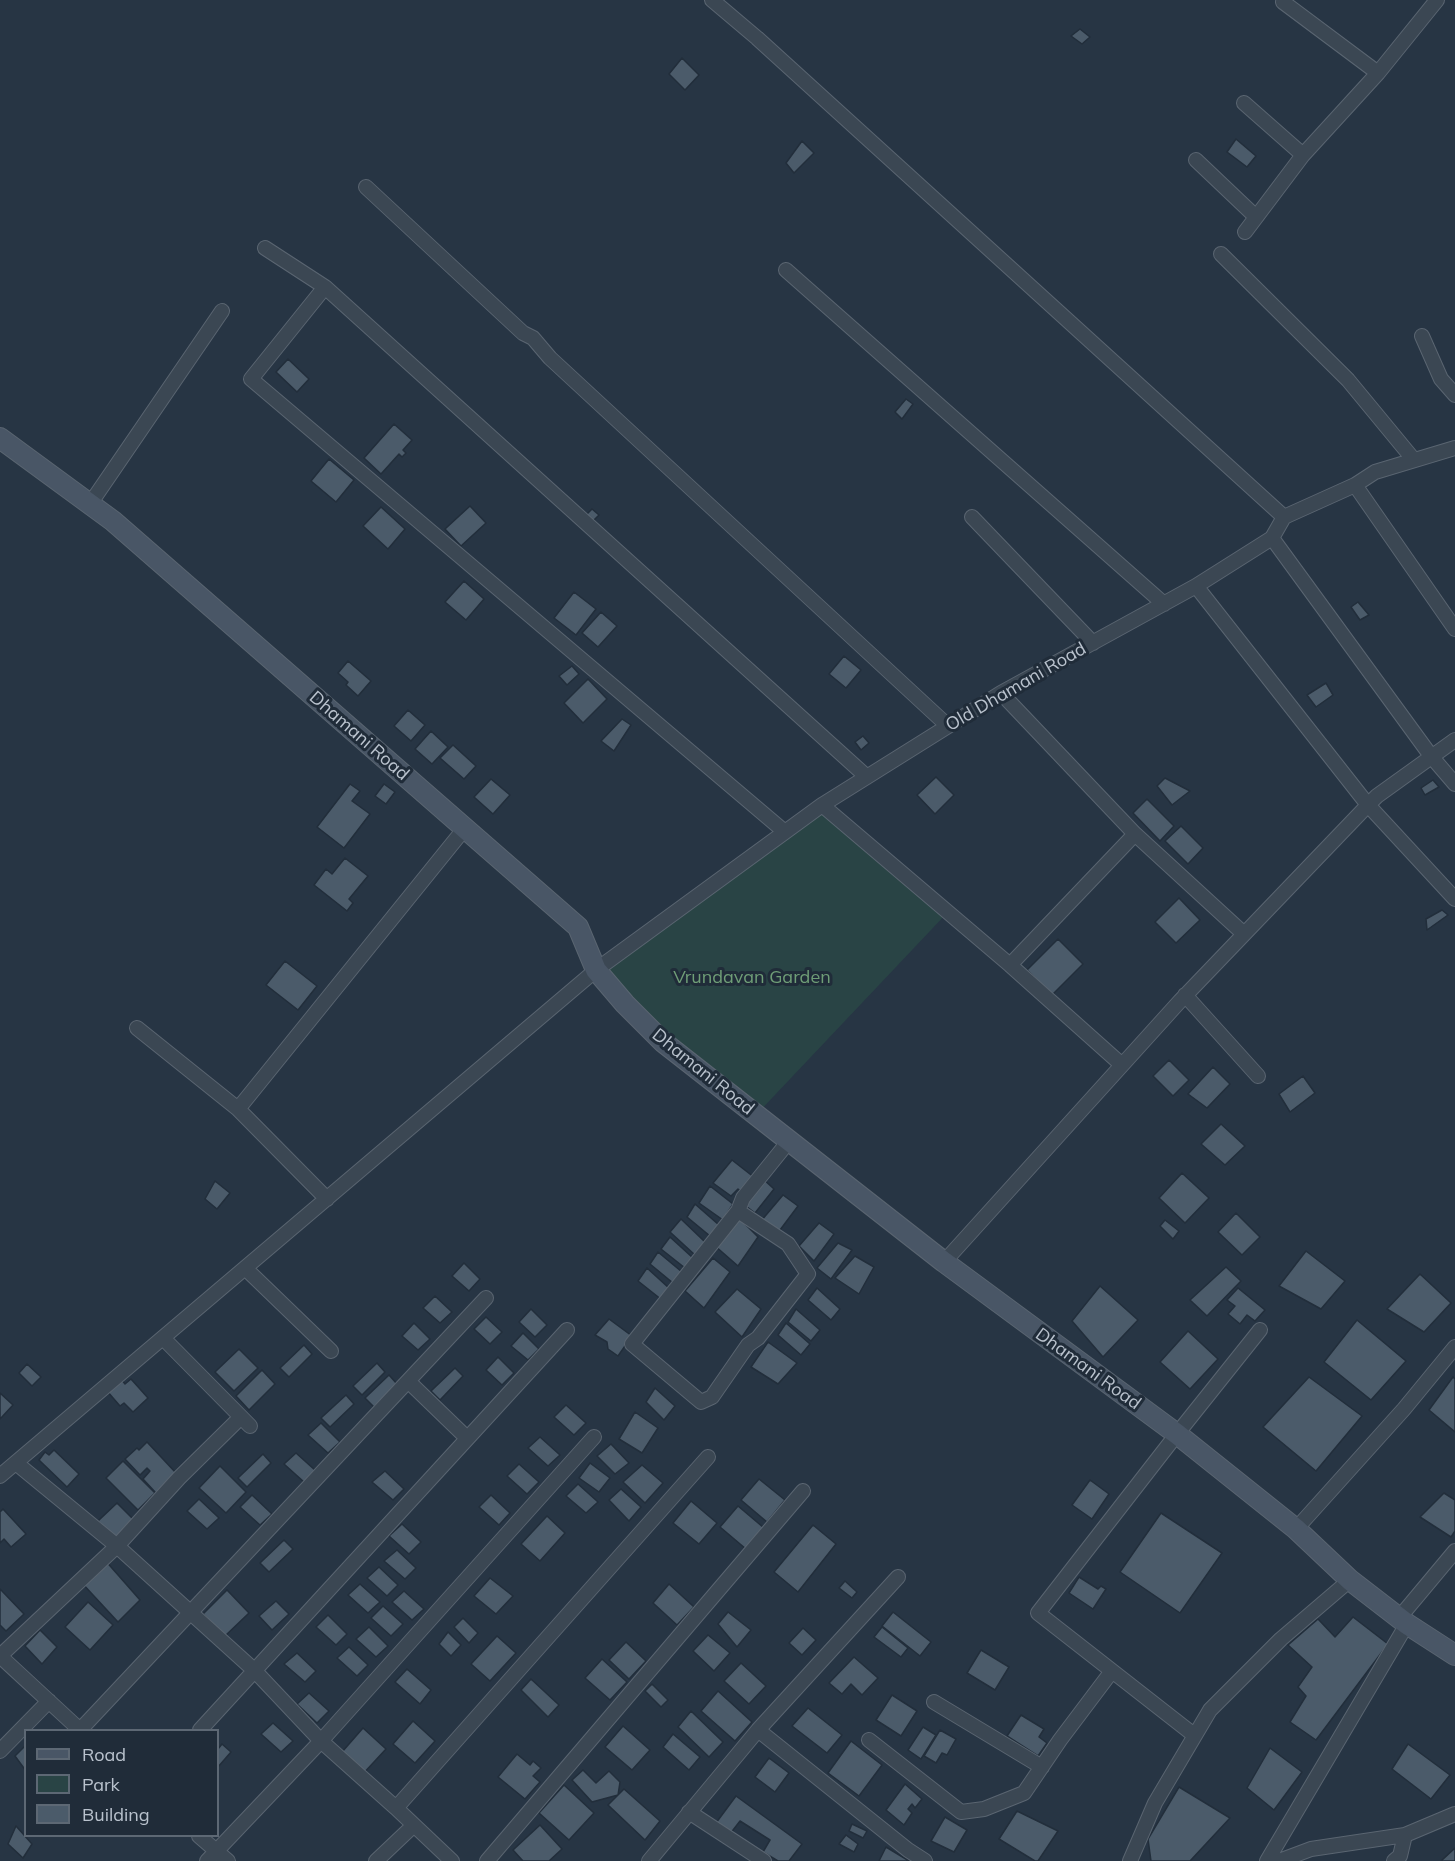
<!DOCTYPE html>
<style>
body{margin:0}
#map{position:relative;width:1455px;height:1861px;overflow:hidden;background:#273544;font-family:Mulish,sans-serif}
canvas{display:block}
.legend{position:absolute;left:24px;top:1729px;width:195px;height:108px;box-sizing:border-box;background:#202c39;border:2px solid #5d6874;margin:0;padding:8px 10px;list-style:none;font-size:18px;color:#b9c2cd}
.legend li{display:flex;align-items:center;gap:12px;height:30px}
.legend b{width:30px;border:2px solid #5d6874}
</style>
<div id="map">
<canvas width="1455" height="1861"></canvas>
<ul class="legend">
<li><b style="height:8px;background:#495666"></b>Road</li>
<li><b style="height:16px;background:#294445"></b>Park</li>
<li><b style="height:16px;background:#4b5b6a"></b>Building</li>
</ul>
</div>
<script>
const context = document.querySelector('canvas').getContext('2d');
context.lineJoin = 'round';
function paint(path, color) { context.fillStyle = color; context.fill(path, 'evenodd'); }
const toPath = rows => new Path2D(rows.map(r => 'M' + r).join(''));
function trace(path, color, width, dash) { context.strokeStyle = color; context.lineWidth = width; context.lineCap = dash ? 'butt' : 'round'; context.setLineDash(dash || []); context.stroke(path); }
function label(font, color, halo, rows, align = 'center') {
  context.font = font + ' Mulish,sans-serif'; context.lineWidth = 6; context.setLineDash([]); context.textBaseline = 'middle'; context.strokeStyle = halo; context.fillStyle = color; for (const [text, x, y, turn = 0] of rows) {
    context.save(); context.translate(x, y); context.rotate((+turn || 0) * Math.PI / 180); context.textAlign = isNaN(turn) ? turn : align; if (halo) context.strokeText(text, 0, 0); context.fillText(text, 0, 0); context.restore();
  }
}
paint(toPath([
 [822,805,948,912,756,1115,596,970]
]), '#294445');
const building = toPath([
 [1080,29,1090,37,1082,44,1071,36,1080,29],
 [682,58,699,75,685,90,669,74,682,58],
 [1236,139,1256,156,1247,167,1227,152,1236,139],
 [802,141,814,153,794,173,786,163,802,141],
 [288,359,309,379,297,392,276,372,288,359],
 [906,399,913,404,902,419,895,412,906,399],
 [394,424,412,440,403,450,406,453,402,457,399,454,381,474,364,458,394,424],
 [329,459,354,480,336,502,311,481,329,459],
 [470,506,486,523,461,546,445,529,470,506],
 [381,507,405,529,388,549,363,526,381,507],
 [592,509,599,515,592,522,586,515,592,509],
 [464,581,484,599,466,620,445,602,464,581],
 [574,592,596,609,576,635,554,618,574,592],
 [1358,602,1369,615,1360,620,1351,607,1358,602],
 [601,612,617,626,598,647,582,633,601,612],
 [844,656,861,670,846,688,829,674,844,656],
 [348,661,371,681,358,696,346,685,348,682,338,673,348,661],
 [572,666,579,674,567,685,559,676,572,666],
 [588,679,607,699,583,723,564,703,588,679],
 [1326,683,1333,695,1316,707,1307,695,1326,683],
 [408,710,425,725,411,741,394,726,408,710],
 [622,719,631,725,614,751,601,741,622,719],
 [431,731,448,747,432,764,415,749,431,731],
 [863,736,869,743,861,750,855,742,863,736],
 [453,745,476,766,464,779,440,758,453,745],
 [936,777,954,795,935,814,917,795,936,777],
 [1165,778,1190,791,1172,805,1157,786,1165,778],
 [491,779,510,795,493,814,474,797,491,779],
 [1433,780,1439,787,1425,795,1421,788,1433,780],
 [350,784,360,791,352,801,370,814,344,848,317,827,350,784],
 [384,784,395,792,386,804,375,796,384,784],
 [1147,799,1174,826,1160,841,1133,813,1147,799],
 [1181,826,1203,848,1188,864,1165,841,1181,826],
 [345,858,368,876,349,899,353,903,347,911,314,885,326,869,332,874,345,858],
 [1179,898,1200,920,1176,943,1155,922,1179,898],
 [1442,910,1448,915,1427,930,1426,919,1442,910],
 [1058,939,1083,964,1052,995,1027,970,1058,939],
 [285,961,317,986,298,1010,266,985,285,961],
 [1169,1060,1189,1080,1173,1096,1153,1076,1169,1060],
 [1213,1067,1230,1084,1207,1108,1188,1094,1213,1067],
 [1303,1076,1315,1093,1290,1112,1279,1094,1303,1076],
 [1221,1124,1245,1146,1225,1165,1201,1144,1221,1124],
 [732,1160,755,1178,743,1193,738,1189,731,1196,713,1183,732,1160],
 [1182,1173,1209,1198,1185,1223,1159,1198,1182,1173],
 [762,1178,774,1189,755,1213,742,1203,762,1178],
 [215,1181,230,1193,217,1209,205,1199,215,1181],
 [710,1186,733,1204,723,1220,699,1203,710,1186],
 [783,1195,798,1206,777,1234,761,1221,783,1195],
 [695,1204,719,1225,710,1236,687,1217,695,1204],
 [1236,1213,1260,1237,1242,1255,1218,1232,1236,1213],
 [737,1216,758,1237,738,1266,714,1245,737,1216],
 [681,1219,705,1242,695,1255,670,1232,681,1219],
 [1165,1220,1179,1231,1173,1239,1160,1226,1165,1220],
 [819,1223,834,1234,814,1261,799,1246,819,1223],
 [670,1237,693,1258,685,1268,661,1249,670,1237],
 [838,1243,852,1250,831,1279,817,1268,838,1243],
 [1306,1251,1345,1281,1321,1309,1279,1286,1306,1251],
 [658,1252,682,1272,673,1283,650,1264,658,1252],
 [855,1256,874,1267,859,1294,835,1278,855,1256],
 [713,1258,730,1272,704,1308,685,1291,713,1258],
 [464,1263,480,1279,469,1291,452,1276,464,1263],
 [1226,1267,1241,1281,1207,1316,1190,1300,1226,1267],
 [647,1268,670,1289,662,1300,638,1281,647,1268],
 [1420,1274,1451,1303,1424,1332,1387,1309,1420,1274],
 [1100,1286,1138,1320,1103,1357,1072,1321,1100,1286],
 [817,1288,840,1309,831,1320,808,1300,817,1288],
 [1238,1288,1265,1310,1255,1321,1247,1315,1240,1324,1228,1314,1235,1306,1227,1300,1238,1288],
 [737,1289,761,1309,742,1337,715,1312,737,1289],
 [435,1296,452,1312,440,1323,423,1308,435,1296],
 [531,1309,547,1325,535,1337,519,1322,531,1309],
 [796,1309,820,1330,811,1341,788,1322,796,1309],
 [486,1317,502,1332,490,1344,474,1329,486,1317],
 [609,1319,632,1336,618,1356,608,1349,607,1342,595,1335,609,1319],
 [1357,1320,1406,1361,1371,1400,1324,1362,1357,1320],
 [414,1323,430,1339,418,1350,402,1336,414,1323],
 [786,1323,810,1344,801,1355,778,1335,786,1323],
 [1188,1331,1218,1359,1190,1389,1160,1362,1188,1331],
 [523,1333,539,1349,528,1360,511,1346,523,1333],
 [768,1342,797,1363,778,1384,751,1367,768,1342],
 [304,1345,312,1354,289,1377,280,1368,304,1345],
 [239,1349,258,1368,234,1391,215,1372,239,1349],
 [498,1357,514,1373,502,1385,486,1370,498,1357],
 [377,1363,385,1372,362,1395,353,1386,377,1363],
 [27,1364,41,1377,32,1386,19,1373,27,1364],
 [455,1368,463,1376,440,1400,431,1391,455,1368],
 [262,1370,275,1384,249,1410,236,1396,262,1370],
 [389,1375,397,1384,374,1407,365,1398,389,1375],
 [1309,1377,1362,1416,1316,1471,1263,1427,1309,1377],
 [1453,1377,1455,1379,1455,1432,1429,1410,1453,1377],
 [121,1379,125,1384,131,1379,148,1398,133,1412,124,1403,120,1406,107,1391,121,1379],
 [655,1388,675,1406,664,1420,646,1402,655,1388],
 [0,1393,13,1405,0,1419,0,1393],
 [346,1395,354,1404,330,1427,321,1418,346,1395],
 [566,1405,586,1423,574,1435,554,1417,566,1405],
 [635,1412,658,1428,642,1453,619,1439,635,1412],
 [321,1423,340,1442,328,1453,308,1435,321,1423],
 [540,1437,560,1455,548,1466,528,1448,540,1437],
 [147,1442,176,1473,156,1493,143,1479,150,1471,147,1468,140,1475,125,1459,137,1448,139,1450,147,1442],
 [611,1444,629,1463,615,1474,597,1456,611,1444],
 [54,1450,79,1474,67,1487,39,1460,45,1452,49,1455,54,1450],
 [296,1453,316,1471,304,1482,284,1464,296,1453],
 [263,1454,271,1463,247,1487,238,1478,263,1454],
 [123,1461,155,1493,138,1510,106,1478,123,1461],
 [590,1463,610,1478,599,1492,579,1478,590,1463],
 [519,1464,539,1482,527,1494,507,1476,519,1464],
 [642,1465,663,1483,645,1503,623,1482,642,1465],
 [220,1466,246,1492,226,1513,199,1488,220,1466],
 [385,1471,404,1489,393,1500,372,1482,385,1471],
 [759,1479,785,1500,767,1522,741,1500,759,1479],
 [1090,1480,1109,1494,1092,1519,1072,1505,1090,1480],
 [578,1484,598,1502,586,1513,566,1496,578,1484],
 [621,1489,641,1507,629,1521,609,1500,621,1489],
 [1444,1493,1455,1500,1455,1531,1451,1537,1420,1517,1444,1493],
 [252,1495,272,1514,260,1525,240,1507,252,1495],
 [491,1495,510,1513,499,1525,479,1507,491,1495],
 [199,1499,219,1518,207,1529,187,1511,199,1499],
 [691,1501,717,1523,699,1544,673,1523,691,1501],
 [117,1503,135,1521,116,1540,98,1521,117,1503],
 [738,1506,764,1528,746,1549,720,1527,738,1506],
 [3,1509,26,1534,11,1547,4,1539,0,1543,0,1512,3,1509],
 [1161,1513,1222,1553,1180,1613,1120,1572,1161,1513],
 [547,1516,565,1533,540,1561,521,1544,547,1516],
 [402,1524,421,1542,409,1554,389,1536,402,1524],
 [813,1525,836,1544,798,1592,774,1572,813,1525],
 [284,1540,293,1549,269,1572,260,1563,284,1540],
 [397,1550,416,1568,405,1579,384,1561,397,1550],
 [104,1559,140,1600,118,1622,81,1582,104,1559],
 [379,1567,398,1585,387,1596,367,1578,379,1567],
 [1079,1577,1098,1589,1101,1586,1106,1589,1093,1609,1069,1593,1079,1577],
 [490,1578,513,1596,496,1614,474,1596,490,1578],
 [845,1581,857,1592,852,1598,839,1588,845,1581],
 [360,1584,380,1602,368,1613,348,1595,360,1584],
 [669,1584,694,1607,677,1625,653,1603,669,1584],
 [0,1589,24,1614,6,1631,0,1625,0,1589],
 [227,1590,249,1613,225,1636,203,1614,227,1590],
 [404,1591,424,1609,412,1620,392,1602,404,1591],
 [276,1601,289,1614,272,1630,259,1616,276,1601],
 [88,1602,113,1625,90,1650,65,1627,88,1602],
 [383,1606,403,1624,391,1636,371,1618,383,1606],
 [728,1612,751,1630,737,1647,718,1624,728,1612],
 [893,1612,931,1642,920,1656,882,1626,893,1612],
 [328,1615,347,1634,336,1645,316,1627,328,1615],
 [1353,1617,1388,1644,1316,1740,1290,1722,1306,1696,1298,1687,1312,1667,1288,1645,1318,1619,1335,1637,1353,1617],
 [463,1618,478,1633,469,1643,454,1627,463,1618],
 [369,1627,388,1646,376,1657,356,1639,369,1627],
 [882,1627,908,1648,901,1657,874,1637,882,1627],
 [803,1628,816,1640,802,1655,789,1643,803,1628],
 [40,1630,57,1647,42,1664,25,1646,40,1630],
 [448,1632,461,1645,451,1656,439,1644,448,1632],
 [708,1635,730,1653,714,1671,693,1651,708,1635],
 [497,1636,516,1653,490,1681,471,1664,497,1636],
 [626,1642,646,1661,629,1679,609,1660,626,1642],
 [349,1647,368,1665,357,1676,337,1658,349,1647],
 [981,1650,1009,1667,995,1690,967,1673,981,1650],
 [297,1653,316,1671,305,1682,284,1664,297,1653],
 [854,1657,878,1678,862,1695,851,1684,842,1694,829,1683,854,1657],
 [602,1659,627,1682,610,1700,585,1678,602,1659],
 [741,1663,766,1686,749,1704,724,1681,741,1663],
 [407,1669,431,1690,420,1704,395,1682,407,1669],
 [531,1679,559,1705,548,1717,521,1690,531,1679],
 [652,1684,668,1700,661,1707,645,1691,652,1684],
 [718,1691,752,1722,735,1741,701,1711,718,1691],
 [309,1693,329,1711,317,1723,297,1704,309,1693],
 [892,1695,917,1711,901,1736,876,1720,892,1695],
 [808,1708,842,1735,827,1753,792,1726,808,1708],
 [691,1711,723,1742,709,1757,678,1727,691,1711],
 [1021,1715,1044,1729,1039,1737,1047,1743,1038,1756,1007,1736,1021,1715],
 [413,1721,435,1741,415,1763,393,1744,413,1721],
 [273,1723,293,1741,281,1752,261,1734,273,1723],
 [623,1726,650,1750,632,1770,605,1747,623,1726],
 [923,1727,936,1735,921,1759,908,1750,923,1727],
 [363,1728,386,1749,361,1776,342,1752,363,1728],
 [940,1730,956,1739,947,1755,942,1753,936,1763,924,1756,940,1730],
 [673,1734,700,1757,689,1770,663,1747,673,1734],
 [851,1741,882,1765,859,1796,828,1773,851,1741],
 [222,1744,231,1752,218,1767,218,1749,222,1744],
 [1408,1744,1450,1775,1431,1799,1392,1769,1408,1744],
 [26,1745,26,1771,15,1756,26,1745],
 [1270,1748,1302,1772,1274,1810,1247,1788,1270,1748],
 [517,1754,530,1765,533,1761,541,1768,533,1776,540,1782,525,1799,498,1777,517,1754],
 [769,1758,789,1773,775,1792,755,1777,769,1758],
 [583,1770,596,1783,609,1771,620,1782,618,1795,592,1802,572,1780,583,1770],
 [905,1784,922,1799,915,1808,912,1804,908,1809,912,1813,904,1825,886,1810,905,1784],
 [564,1785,594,1813,569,1840,539,1813,564,1785],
 [1179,1787,1230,1818,1190,1861,1151,1861,1148,1839,1179,1787],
 [624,1789,660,1821,645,1840,608,1805,624,1789],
 [736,1796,802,1844,789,1861,778,1861,763,1852,770,1840,740,1821,730,1834,713,1827,736,1796],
 [1017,1811,1058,1831,1038,1861,1035,1861,999,1839,1017,1811],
 [945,1817,967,1830,954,1852,931,1841,945,1817],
 [852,1824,867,1831,863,1838,849,1831,852,1824],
 [540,1825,562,1849,549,1861,523,1861,513,1850,540,1825],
 [16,1826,32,1844,23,1858,8,1844,16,1826],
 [846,1835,858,1844,854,1852,839,1844,846,1835],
 [886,1847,909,1861,879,1861,886,1847],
 [1455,1848,1455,1861,1441,1861,1455,1848]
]);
paint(building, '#4b5b6a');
trace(building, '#222e3b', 1.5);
const street = toPath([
 [712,0,757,38,1284,517],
 [1283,2,1378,73],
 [1244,103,1303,155],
 [1196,160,1256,217],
 [366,187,523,333,533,338,550,358,948,726],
 [1245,232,1303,155,1378,73,1437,0],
 [265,248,325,287],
 [1221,254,1348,380,1414,460],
 [786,270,1164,604],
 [1422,336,1441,379,1455,395],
 [1355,485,1455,629],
 [90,504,222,311],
 [972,517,1093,643],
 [1272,538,1431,756,1455,784],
 [1196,586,1368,805,1455,899],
 [1001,693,1135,834],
 [822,805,1010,965,1122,1065],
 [785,832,251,379,325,287,867,777],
 [1010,965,1135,834,1244,934],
 [1185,995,1258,1076],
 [137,1028,238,1109],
 [327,1199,238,1109,465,828],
 [737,1212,632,1344,701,1402,712,1397,748,1345,758,1338,808,1274,788,1244,738,1211,743,1198,789,1141],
 [944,1262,1180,1001,1368,805,1377,796,1455,740],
 [245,1268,331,1351],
 [163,1338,250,1426],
 [408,1381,467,1438],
 [16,1463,117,1546,254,1670,321,1741,396,1808,452,1861],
 [0,1476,596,970,822,805,1001,693,1196,586,1272,538,1284,517,1355,485,1375,472,1455,448],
 [1296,1529,1404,1409,1455,1347],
 [1399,1618,1455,1551],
 [0,1656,80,1730,486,1298],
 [0,1656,117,1546,179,1478,241,1417],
 [934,1702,1042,1767],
 [200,1730,567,1330],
 [758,1730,908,1850,925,1861],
 [1194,1735,1038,1613,1177,1434,1260,1330],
 [869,1740,961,1812,984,1809,1024,1793,1060,1740,1112,1671],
 [0,1751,49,1701],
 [396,1808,708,1457],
 [689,1812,764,1861],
 [199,1836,228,1861],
 [207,1861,321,1741,594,1437],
 [376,1861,414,1825],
 [487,1861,803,1491],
 [649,1861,758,1730,898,1577],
 [1130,1861,1155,1803,1210,1710,1281,1639,1350,1580],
 [1267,1861,1407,1624],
 [1279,1861,1311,1849,1405,1835,1455,1814],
 [1394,1861,1400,1856,1405,1835]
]);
const secondary = toPath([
 [0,438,113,521,578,927,596,970,625,1004,663,1042,944,1262,1177,1434,1296,1529,1350,1580,1407,1624,1455,1655]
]);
trace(street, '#5a6571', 16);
trace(secondary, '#5a6571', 22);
trace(street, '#3b4753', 14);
trace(secondary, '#495666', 20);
label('18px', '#b9c2cd', '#202c39', [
 ["Old Dhamani Road",1016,687,-30],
 ["Dhamani Road",359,736,41],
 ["Dhamani Road",703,1072,39],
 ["Dhamani Road",1088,1369,36]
]);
label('18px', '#6f9e77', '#202c39', [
 ["Vrundavan Garden",752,978]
]);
</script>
